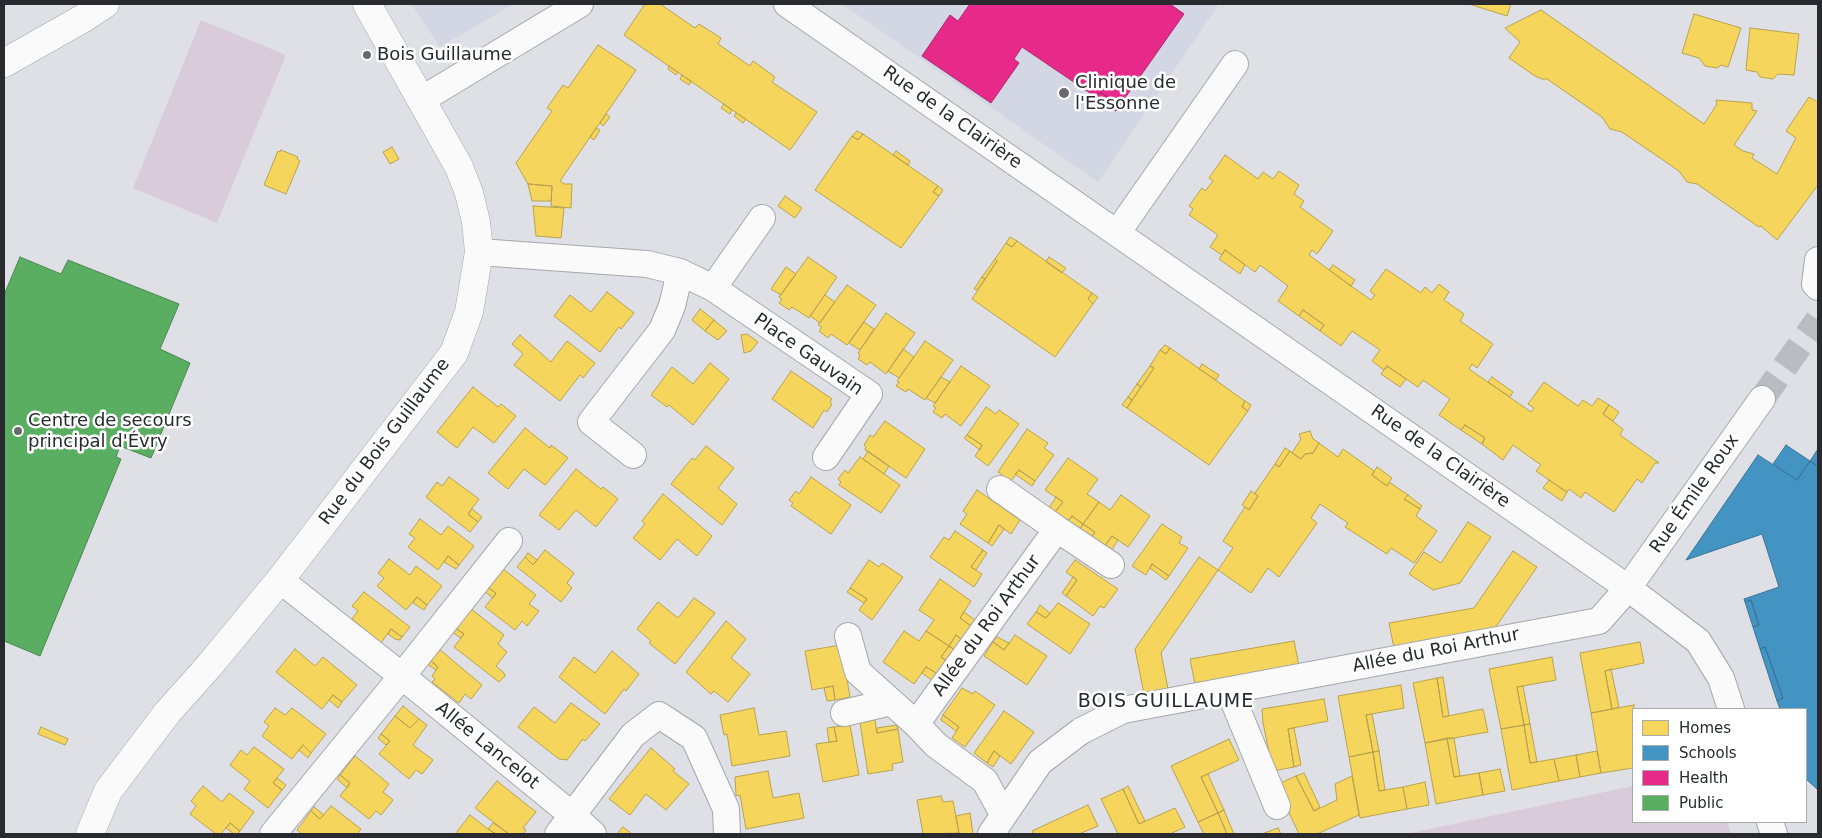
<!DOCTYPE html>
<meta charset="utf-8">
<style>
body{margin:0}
#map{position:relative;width:1822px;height:838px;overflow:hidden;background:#dee0e6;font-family:"DejaVu Sans",sans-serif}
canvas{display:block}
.frame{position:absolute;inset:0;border:5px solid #282a2e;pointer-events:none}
.legend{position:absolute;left:1632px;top:708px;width:175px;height:115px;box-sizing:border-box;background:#fff;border:1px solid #a9aaab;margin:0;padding:6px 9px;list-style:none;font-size:15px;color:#282a2e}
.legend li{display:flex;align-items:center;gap:10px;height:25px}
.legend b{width:25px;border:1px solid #a9aaab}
</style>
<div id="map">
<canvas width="1822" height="838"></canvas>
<div class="frame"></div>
<ul class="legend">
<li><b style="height:14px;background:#f6d55c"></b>Homes</li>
<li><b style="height:14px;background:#4393c3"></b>Schools</li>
<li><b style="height:14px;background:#e7298a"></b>Health</li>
<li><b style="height:14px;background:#5aae61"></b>Public</li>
</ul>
</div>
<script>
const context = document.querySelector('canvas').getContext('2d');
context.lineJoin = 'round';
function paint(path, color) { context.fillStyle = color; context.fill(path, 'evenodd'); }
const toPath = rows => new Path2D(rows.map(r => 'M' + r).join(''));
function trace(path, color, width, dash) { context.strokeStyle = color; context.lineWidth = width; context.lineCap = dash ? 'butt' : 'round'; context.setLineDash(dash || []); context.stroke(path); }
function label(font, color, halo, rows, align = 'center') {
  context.font = font + ' "DejaVu Sans",sans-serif'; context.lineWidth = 5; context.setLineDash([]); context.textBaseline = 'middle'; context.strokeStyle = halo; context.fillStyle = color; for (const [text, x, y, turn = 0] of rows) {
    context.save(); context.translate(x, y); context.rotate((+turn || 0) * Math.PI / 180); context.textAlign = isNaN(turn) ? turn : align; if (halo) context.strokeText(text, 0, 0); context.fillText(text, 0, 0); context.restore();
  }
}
paint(toPath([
 [411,4,513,4,440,47],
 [842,4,1219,4,1098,182]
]), '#d3d6e3');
paint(toPath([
 [201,20,286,55,217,223,133,188],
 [1633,786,1633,822,1727,822,1731,834,1406,834]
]), '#dacbda');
const homes = toPath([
 [645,4,660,4,695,28,699,24,721,38,718,44,750,66,753,61,775,77,772,82,817,112,790,150,624,35,645,4],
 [1469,4,1511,4,1507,16,1469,4],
 [1541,10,1704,124,1717,104,1716,100,1752,103,1752,110,1757,111,1734,145,1743,151,1754,154,1752,158,1777,174,1796,138,1786,131,1809,97,1818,102,1818,185,1777,240,1761,226,1759,227,1697,184,1687,182,1679,171,1622,132,1610,129,1602,117,1547,79,1542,79,1535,76,1509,58,1520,42,1505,28,1541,10],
 [1694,14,1741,28,1728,67,1721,65,1717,68,1705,66,1699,58,1682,53,1694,14],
 [1750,28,1799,34,1794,75,1778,74,1773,79,1760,77,1757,72,1746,70,1750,28],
 [598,45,636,70,560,181,564,184,572,184,571,208,551,206,552,186,528,184,516,163,552,111,547,108,563,85,568,88,598,45],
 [669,66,678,72,676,75,668,69,669,66],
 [682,75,691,81,689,85,680,79,682,75],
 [724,104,732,110,730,114,721,108,724,104],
 [736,113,746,119,743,123,734,116,736,113],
 [606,114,610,117,603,126,600,123,606,114],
 [596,128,600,130,594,140,590,137,596,128],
 [857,131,863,134,858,140,852,136,857,131],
 [863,134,938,186,933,192,939,196,901,248,815,190,852,136,858,140,863,134],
 [392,147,399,159,390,164,383,152,392,147],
 [281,150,298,157,297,159,300,161,286,194,264,185,278,151,280,152,281,150],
 [896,151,910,161,908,165,893,155,896,151],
 [1225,155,1258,179,1263,172,1273,179,1279,171,1299,185,1294,194,1304,201,1300,207,1333,231,1317,254,1312,250,1309,255,1351,286,1371,300,1375,295,1370,291,1386,269,1421,293,1425,287,1432,293,1439,284,1449,292,1444,300,1464,314,1460,321,1493,344,1477,368,1472,364,1469,369,1531,412,1534,408,1528,404,1544,382,1578,406,1583,400,1592,406,1598,398,1609,405,1603,414,1623,429,1620,435,1659,463,1655,463,1642,483,1637,479,1614,512,1585,492,1581,498,1569,489,1567,492,1562,489,1536,471,1541,465,1513,445,1503,460,1482,444,1485,438,1465,425,1461,430,1439,415,1450,399,1423,380,1418,387,1387,366,1384,370,1372,361,1380,350,1352,331,1341,346,1320,331,1324,325,1303,310,1299,316,1278,301,1288,286,1260,265,1255,272,1225,250,1222,255,1210,247,1218,235,1189,215,1193,209,1189,206,1202,188,1205,191,1213,181,1209,178,1225,155],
 [528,184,552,186,551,201,532,201,528,184],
 [938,186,943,190,939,196,933,192,938,186],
 [785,196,802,208,795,218,778,206,785,196],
 [533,206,564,208,561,238,536,236,533,206],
 [1010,237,1017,241,1012,247,1006,243,1010,237],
 [1017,241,1092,293,1088,299,1093,304,1055,357,972,299,997,261,995,259,1006,243,1012,247,1017,241],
 [1225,250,1245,265,1240,274,1219,259,1225,250],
 [808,257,837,277,809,318,792,307,789,310,779,303,782,299,779,297,808,257],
 [1049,257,1066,268,1062,273,1046,262,1049,257],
 [995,259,997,261,985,279,982,277,995,259],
 [1333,265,1355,280,1351,286,1329,270,1333,265],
 [786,267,796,274,781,295,771,289,786,267],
 [982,277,985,279,977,290,974,289,982,277],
 [847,285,876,305,847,345,831,334,828,338,819,331,822,327,818,325,847,285],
 [607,292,634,313,621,329,619,327,600,352,554,316,570,295,591,312,607,292],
 [1092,293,1098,297,1093,304,1088,299,1092,293],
 [825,295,835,302,820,323,810,316,825,295],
 [700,309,714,320,705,331,692,320,700,309],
 [1303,310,1324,325,1320,331,1299,316,1303,310],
 [886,313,915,333,886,374,870,362,867,365,858,359,860,355,858,353,886,313],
 [714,320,727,331,718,340,705,331,714,320],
 [864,322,874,329,860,350,849,343,864,322],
 [747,334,758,342,751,351,744,353,741,335,747,334],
 [520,335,551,362,567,341,595,363,583,378,580,375,560,401,514,365,523,354,512,344,520,335],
 [925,341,953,360,925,400,908,389,906,392,896,386,899,382,897,381,925,341],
 [1165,345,1170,348,1166,354,1160,350,1165,345],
 [1170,348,1245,401,1242,407,1248,411,1209,465,1127,408,1154,368,1150,366,1160,350,1166,354,1170,348],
 [903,349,914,357,899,378,888,371,903,349],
 [710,363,729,379,693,425,669,405,667,407,651,395,672,367,693,384,710,363],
 [1202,364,1219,375,1216,380,1199,369,1202,364],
 [961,366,990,386,961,426,945,414,942,418,933,412,936,408,933,406,961,366],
 [1150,366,1154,368,1141,387,1137,384,1150,366],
 [1387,366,1406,379,1400,387,1381,374,1387,366],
 [791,371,832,399,830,402,832,404,827,412,824,410,813,428,772,399,791,371],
 [941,377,950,382,935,403,926,398,941,377],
 [1492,377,1513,392,1510,397,1488,382,1492,377],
 [1137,384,1141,387,1132,400,1128,397,1137,384],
 [473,387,498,407,501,404,516,416,494,443,473,427,457,448,437,432,473,387],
 [1128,397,1132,400,1127,408,1122,405,1128,397],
 [1245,401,1251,405,1248,411,1242,407,1245,401],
 [1609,405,1619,412,1613,421,1603,414,1609,405],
 [986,407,996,414,999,410,1019,424,988,466,975,456,982,445,967,435,986,407],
 [885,421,925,449,906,478,865,450,866,447,864,445,870,435,873,437,885,421],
 [1465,425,1485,438,1482,444,1461,430,1465,425],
 [525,428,550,448,551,445,568,458,545,485,524,469,508,489,488,473,525,428],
 [1027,429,1048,443,1044,448,1054,455,1035,481,1019,470,1011,481,998,472,1027,429],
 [1310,431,1313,439,1319,443,1313,453,1305,454,1301,459,1292,453,1301,439,1299,434,1310,431],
 [967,435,982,445,980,450,964,438,967,435],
 [1319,443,1338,457,1343,449,1374,471,1372,475,1387,486,1389,482,1408,495,1404,499,1420,509,1416,516,1437,531,1414,563,1391,548,1387,554,1345,527,1348,523,1320,504,1311,518,1317,523,1279,577,1268,568,1251,593,1218,570,1233,548,1223,541,1245,507,1249,510,1258,496,1255,493,1275,464,1279,467,1290,451,1301,459,1305,454,1313,453,1319,443],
 [706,446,734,468,718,488,737,504,722,525,671,484,692,458,695,460,706,446],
 [1285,448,1290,451,1279,467,1275,464,1285,448],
 [868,451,889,466,884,474,863,459,868,451],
 [860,457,900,485,881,513,839,485,841,482,838,479,845,470,848,473,860,457],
 [1068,458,1098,479,1087,494,1099,502,1083,524,1072,516,1068,521,1055,512,1063,502,1045,490,1068,458],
 [1377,467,1392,478,1387,486,1372,475,1377,467],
 [576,469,601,489,603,487,618,499,596,527,576,510,559,530,539,515,576,469],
 [1019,470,1035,481,1032,486,1015,474,1019,470],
 [449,477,479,499,468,514,478,522,470,532,426,497,437,482,442,486,449,477],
 [811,477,851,505,831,534,791,506,793,503,789,500,796,491,799,494,811,477],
 [1549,480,1567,492,1562,501,1543,488,1549,480],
 [977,490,1020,520,1011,534,999,525,988,543,960,524,967,514,963,511,977,490],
 [1251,491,1258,496,1249,510,1242,505,1251,491],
 [663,494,712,536,697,556,677,539,660,560,633,538,645,524,642,521,663,494],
 [1121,495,1150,516,1128,547,1112,536,1104,547,1091,537,1095,532,1083,524,1099,502,1110,510,1121,495],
 [1408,495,1422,506,1420,509,1404,499,1408,495],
 [1056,497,1063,502,1055,512,1049,508,1056,497],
 [472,509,482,517,478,522,468,514,472,509],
 [1072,516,1083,524,1080,529,1068,521,1072,516],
 [420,519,441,535,448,526,474,546,459,565,448,556,438,570,408,547,415,538,409,534,420,519],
 [1468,522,1491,537,1460,583,1433,590,1409,574,1424,552,1441,563,1468,522],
 [1083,524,1095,532,1091,537,1080,529,1083,524],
 [1162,524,1182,537,1179,543,1188,548,1169,576,1152,564,1146,575,1132,566,1162,524],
 [999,525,1004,529,992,546,988,543,999,525],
 [955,531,983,550,971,567,982,574,974,587,930,557,944,537,949,540,955,531],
 [1112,536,1118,540,1111,551,1104,547,1112,536],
 [545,550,574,573,567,583,572,588,561,602,517,567,525,557,533,565,545,550],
 [983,550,987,553,976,570,971,567,983,550],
 [1513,551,1537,567,1493,631,1394,648,1389,623,1474,608,1513,551],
 [528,553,537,560,533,565,525,557,528,553],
 [448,556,459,565,456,569,444,562,448,556],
 [1199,557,1218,570,1161,653,1168,689,1144,694,1135,649,1199,557],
 [389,559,410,575,416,566,442,586,427,605,417,597,406,610,377,586,384,578,378,573,389,559],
 [869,560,879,567,882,563,903,577,872,620,859,610,867,599,850,588,869,560],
 [1075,560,1118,589,1104,608,1100,606,1093,616,1066,596,1077,580,1066,572,1075,560],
 [1152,564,1169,576,1166,580,1150,568,1152,564],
 [502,568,536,595,529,604,539,611,527,626,522,621,515,630,485,607,496,593,487,587,502,568],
 [1073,577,1077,580,1066,596,1062,593,1073,577],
 [940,579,971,601,960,618,971,626,962,640,956,635,949,646,926,631,934,620,919,610,940,579],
 [487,587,496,593,493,598,484,591,487,587],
 [850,588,867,599,864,603,847,592,850,588],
 [364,592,410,627,402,637,391,629,381,643,352,619,358,611,352,606,364,592],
 [417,597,427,605,424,610,413,603,417,597],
 [694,598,715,613,675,664,649,643,651,641,637,629,658,602,678,618,694,598],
 [1058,603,1090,624,1070,654,1027,624,1036,612,1046,618,1058,603],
 [1040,605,1050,613,1046,618,1036,612,1040,605],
 [470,608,504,635,498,644,507,652,496,666,504,673,505,676,499,682,454,647,464,634,455,628,470,608],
 [964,612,975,620,971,626,960,618,964,612],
 [726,621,746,639,731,658,750,674,728,702,714,691,711,694,686,672,726,621],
 [455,628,464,634,461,638,452,632,455,628],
 [391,629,402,637,400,640,395,639,388,634,391,629],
 [904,631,919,641,926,631,949,646,941,657,947,661,938,674,926,667,914,684,883,662,904,631],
 [956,635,962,640,955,650,949,646,956,635],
 [1015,635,1047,656,1027,685,984,656,993,642,1004,650,1015,635],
 [997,637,1009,643,1004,650,993,642,997,637],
 [1294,641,1299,666,1195,684,1190,659,1294,641],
 [1640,642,1644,663,1605,671,1612,709,1591,713,1580,653,1640,642],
 [841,645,850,697,835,700,833,686,812,690,805,651,841,645],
 [949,646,955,650,947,661,941,657,949,646],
 [295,649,315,666,323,657,357,685,342,702,333,695,322,709,276,672,295,649],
 [439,649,482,685,471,699,465,694,459,703,432,682,435,679,432,676,438,667,430,660,439,649],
 [612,651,639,674,626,691,624,689,605,714,559,677,574,657,595,673,612,651],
 [1552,657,1556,680,1517,687,1524,725,1501,729,1489,669,1552,657],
 [430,660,438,667,436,670,427,664,430,660],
 [926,667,938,674,933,681,922,673,926,667],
 [1611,669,1619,707,1612,709,1605,671,1611,669],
 [1443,677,1449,716,1443,717,1437,678,1443,677],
 [1437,678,1443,717,1483,709,1488,732,1425,743,1413,683,1437,678],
 [1401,685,1404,708,1366,715,1373,752,1349,757,1338,696,1401,685],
 [833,686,835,700,827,701,824,688,833,686],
 [1523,686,1530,724,1524,725,1517,687,1523,686],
 [962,688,973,694,975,691,995,705,965,747,952,738,959,727,943,715,962,688],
 [333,695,342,702,338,708,329,700,333,695],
 [1324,699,1328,721,1288,729,1294,767,1273,771,1263,723,1262,709,1324,699],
 [571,703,600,724,585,741,583,739,567,760,559,759,518,727,534,707,555,723,571,703],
 [1634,705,1633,768,1601,773,1591,713,1634,705],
 [403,706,419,719,410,728,395,716,403,706],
 [275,708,285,715,292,708,326,734,311,753,303,745,292,759,262,736,269,726,264,722,275,708],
 [754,708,759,735,786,731,790,756,732,766,727,734,724,735,720,715,754,708],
 [1004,711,1034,732,1011,764,994,751,987,763,974,753,1004,711],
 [1372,714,1379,751,1373,752,1366,715,1372,714],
 [943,715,959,727,956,731,941,720,943,715],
 [395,716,410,728,419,719,427,725,413,745,433,760,422,774,416,770,409,779,379,754,390,741,381,734,395,716],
 [875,720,877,733,898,729,903,762,892,764,893,770,868,774,860,723,875,720],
 [1530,724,1537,762,1530,763,1524,725,1530,724],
 [850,725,859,775,823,782,816,744,837,741,834,727,850,725],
 [897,725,898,729,877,733,877,728,897,725],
 [1524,725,1530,763,1554,759,1559,781,1512,790,1501,729,1524,725],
 [41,727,68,739,65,745,38,734,41,727],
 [834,727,837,741,829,742,827,728,834,727],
 [1294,728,1301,765,1294,767,1288,729,1294,728],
 [381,734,390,741,386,745,378,738,381,734],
 [1447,738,1454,738,1460,776,1454,777,1447,738],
 [1447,738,1454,777,1479,773,1483,795,1436,804,1425,743,1447,738],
 [1229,739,1239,760,1201,777,1218,813,1198,822,1171,766,1229,739],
 [303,745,311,753,308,758,299,750,303,745],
 [254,747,284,769,273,783,282,790,268,808,244,789,250,781,230,765,241,750,247,755,254,747],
 [651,748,675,769,673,771,689,784,666,810,646,794,630,815,609,799,651,748],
 [994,751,1000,756,993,767,987,763,994,751],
 [1379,751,1385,790,1379,791,1373,752,1379,751],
 [1597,751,1601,773,1580,777,1576,755,1597,751],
 [1373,752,1379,791,1403,787,1407,809,1360,818,1349,757,1373,752],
 [1576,755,1580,777,1559,781,1554,759,1576,755],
 [355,756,389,784,383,792,393,800,381,815,376,811,369,819,340,796,350,783,340,775,355,756],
 [1500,769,1505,791,1483,795,1479,773,1500,769],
 [768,771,773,798,799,793,804,818,746,829,740,795,736,796,735,777,768,771],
 [1304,773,1320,807,1314,811,1296,776,1304,773],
 [1208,774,1224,810,1218,813,1201,777,1208,774],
 [340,775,350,783,347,788,337,779,340,775],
 [1296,776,1314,811,1337,800,1335,784,1352,776,1359,815,1317,834,1299,834,1276,785,1296,776],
 [277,778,286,785,282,790,273,783,277,778],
 [497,781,536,812,523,828,526,830,523,834,509,834,475,808,497,781],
 [1425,782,1429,805,1407,809,1403,787,1425,782],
 [203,786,222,802,229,793,254,812,240,831,230,823,221,834,216,834,190,814,196,806,191,801,203,786],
 [1128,786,1145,821,1139,824,1123,789,1128,786],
 [1123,789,1139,824,1175,808,1185,827,1170,834,1118,834,1101,799,1123,789],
 [941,796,943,802,953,801,959,833,923,834,917,800,941,796],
 [1088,805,1098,826,1079,834,1033,834,1032,831,1088,805],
 [331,806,361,829,357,834,302,834,297,830,311,811,320,819,331,806],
 [314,807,324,815,320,819,311,811,314,807],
 [1224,810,1234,834,1227,834,1218,813,1224,810],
 [970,813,973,834,959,834,956,816,970,813],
 [1218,813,1227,834,1204,834,1198,822,1218,813],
 [470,815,488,829,496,834,455,834,470,815],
 [230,823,240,831,237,834,234,834,226,828,230,823],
 [493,823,509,834,496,834,488,829,493,823],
 [623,827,632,834,617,834,623,827],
 [1278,828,1281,834,1262,834,1278,828]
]);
paint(homes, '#f6d55c');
trace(homes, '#b8a24e', 1);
const schools = toPath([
 [1786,445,1810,461,1797,480,1773,464,1786,445],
 [1818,449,1818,467,1810,461,1818,449],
 [1758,455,1797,480,1810,461,1818,466,1818,790,1806,779,1806,709,1780,709,1777,701,1783,698,1765,647,1760,649,1753,627,1759,625,1751,600,1745,602,1744,599,1779,587,1762,534,1686,560,1758,455],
 [1751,600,1759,625,1753,627,1745,602,1751,600],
 [1765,647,1783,698,1777,701,1760,649,1765,647]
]);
paint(schools, '#4393c3');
trace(schools, '#3b7496', 1);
const health = toPath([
 [970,4,1170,4,1184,14,1120,105,1100,92,1096,97,1022,47,1014,59,1019,63,991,103,922,56,950,15,958,21,970,4],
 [1100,92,1120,105,1116,111,1096,97,1100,92]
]);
paint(health, '#e7298a');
trace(health, '#ae296e', 1);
const public = toPath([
 [20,257,61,274,68,260,179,304,160,349,190,363,151,458,120,446,116,457,121,459,40,656,4,641,4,295,20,257]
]);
paint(public, '#5aae61');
trace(public, '#4b8652', 1);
trace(toPath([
 [1762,399,1818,320]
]), '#babcc1', 26, [26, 13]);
const street = toPath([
 [787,4,1628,588,1698,641,1721,678,1731,709],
 [421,100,580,4],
 [1117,233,1235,64],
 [479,252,647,264,680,272,713,288,869,394,826,457],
 [1818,260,1815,284,1818,287],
 [713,288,762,218],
 [633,455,591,422,662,330,672,306,680,272],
 [1000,489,1057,529],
 [280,580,402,676,572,815,593,834],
 [848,636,858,672,916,724,1057,529,1111,565],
 [1229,690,1277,806],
 [844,713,891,702],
 [916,724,936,745,985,781,1003,814],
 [1770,822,1774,834],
 [273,834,402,676,509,541],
 [558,834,633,735,659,715,694,738,726,809,727,834],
 [991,834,1040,762,1081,731,1123,710,1599,621,1628,588,1762,399]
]);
const secondary = toPath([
 [4,63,82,19,105,4],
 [90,834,108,791,167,713,209,666,280,580,454,353,469,312,479,252,476,222,469,193,459,167,367,4]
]);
trace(street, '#a5a7ab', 28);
trace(secondary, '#a5a7ab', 29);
trace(street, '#fafafb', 26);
trace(secondary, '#fafafb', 28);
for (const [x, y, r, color] of [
 [367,55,5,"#686a6e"],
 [1064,93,6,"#686a6e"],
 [18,431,5,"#686a6e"]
]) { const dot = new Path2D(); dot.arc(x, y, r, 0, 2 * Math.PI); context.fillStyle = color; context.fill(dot); trace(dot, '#fff', 2); }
label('18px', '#282a2e', '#fff', [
 ["Bois Guillaume",377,55],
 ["Clinique de",1075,83],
 ["l'Essonne",1075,104],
 ["Centre de secours",28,421],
 ["principal d'Évry",28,442]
], 'left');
label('18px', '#282a2e', '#fff', [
 ["Rue de la Clairière",952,118,35],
 ["Place Gauvain",808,355,35],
 ["Rue du Bois Guillaume",385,442,-53],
 ["Rue de la Clairière",1440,457,35],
 ["Rue Émile Roux",1695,494,-55],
 ["Allée du Roi Arthur",987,626,-54],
 ["Allée du Roi Arthur",1436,651,-11],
 ["Allée Lancelot",487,746,39]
]);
context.letterSpacing = '1px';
label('19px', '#272a32', '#fff', [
 ["BOIS GUILLAUME",1166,702]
]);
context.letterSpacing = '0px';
</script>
